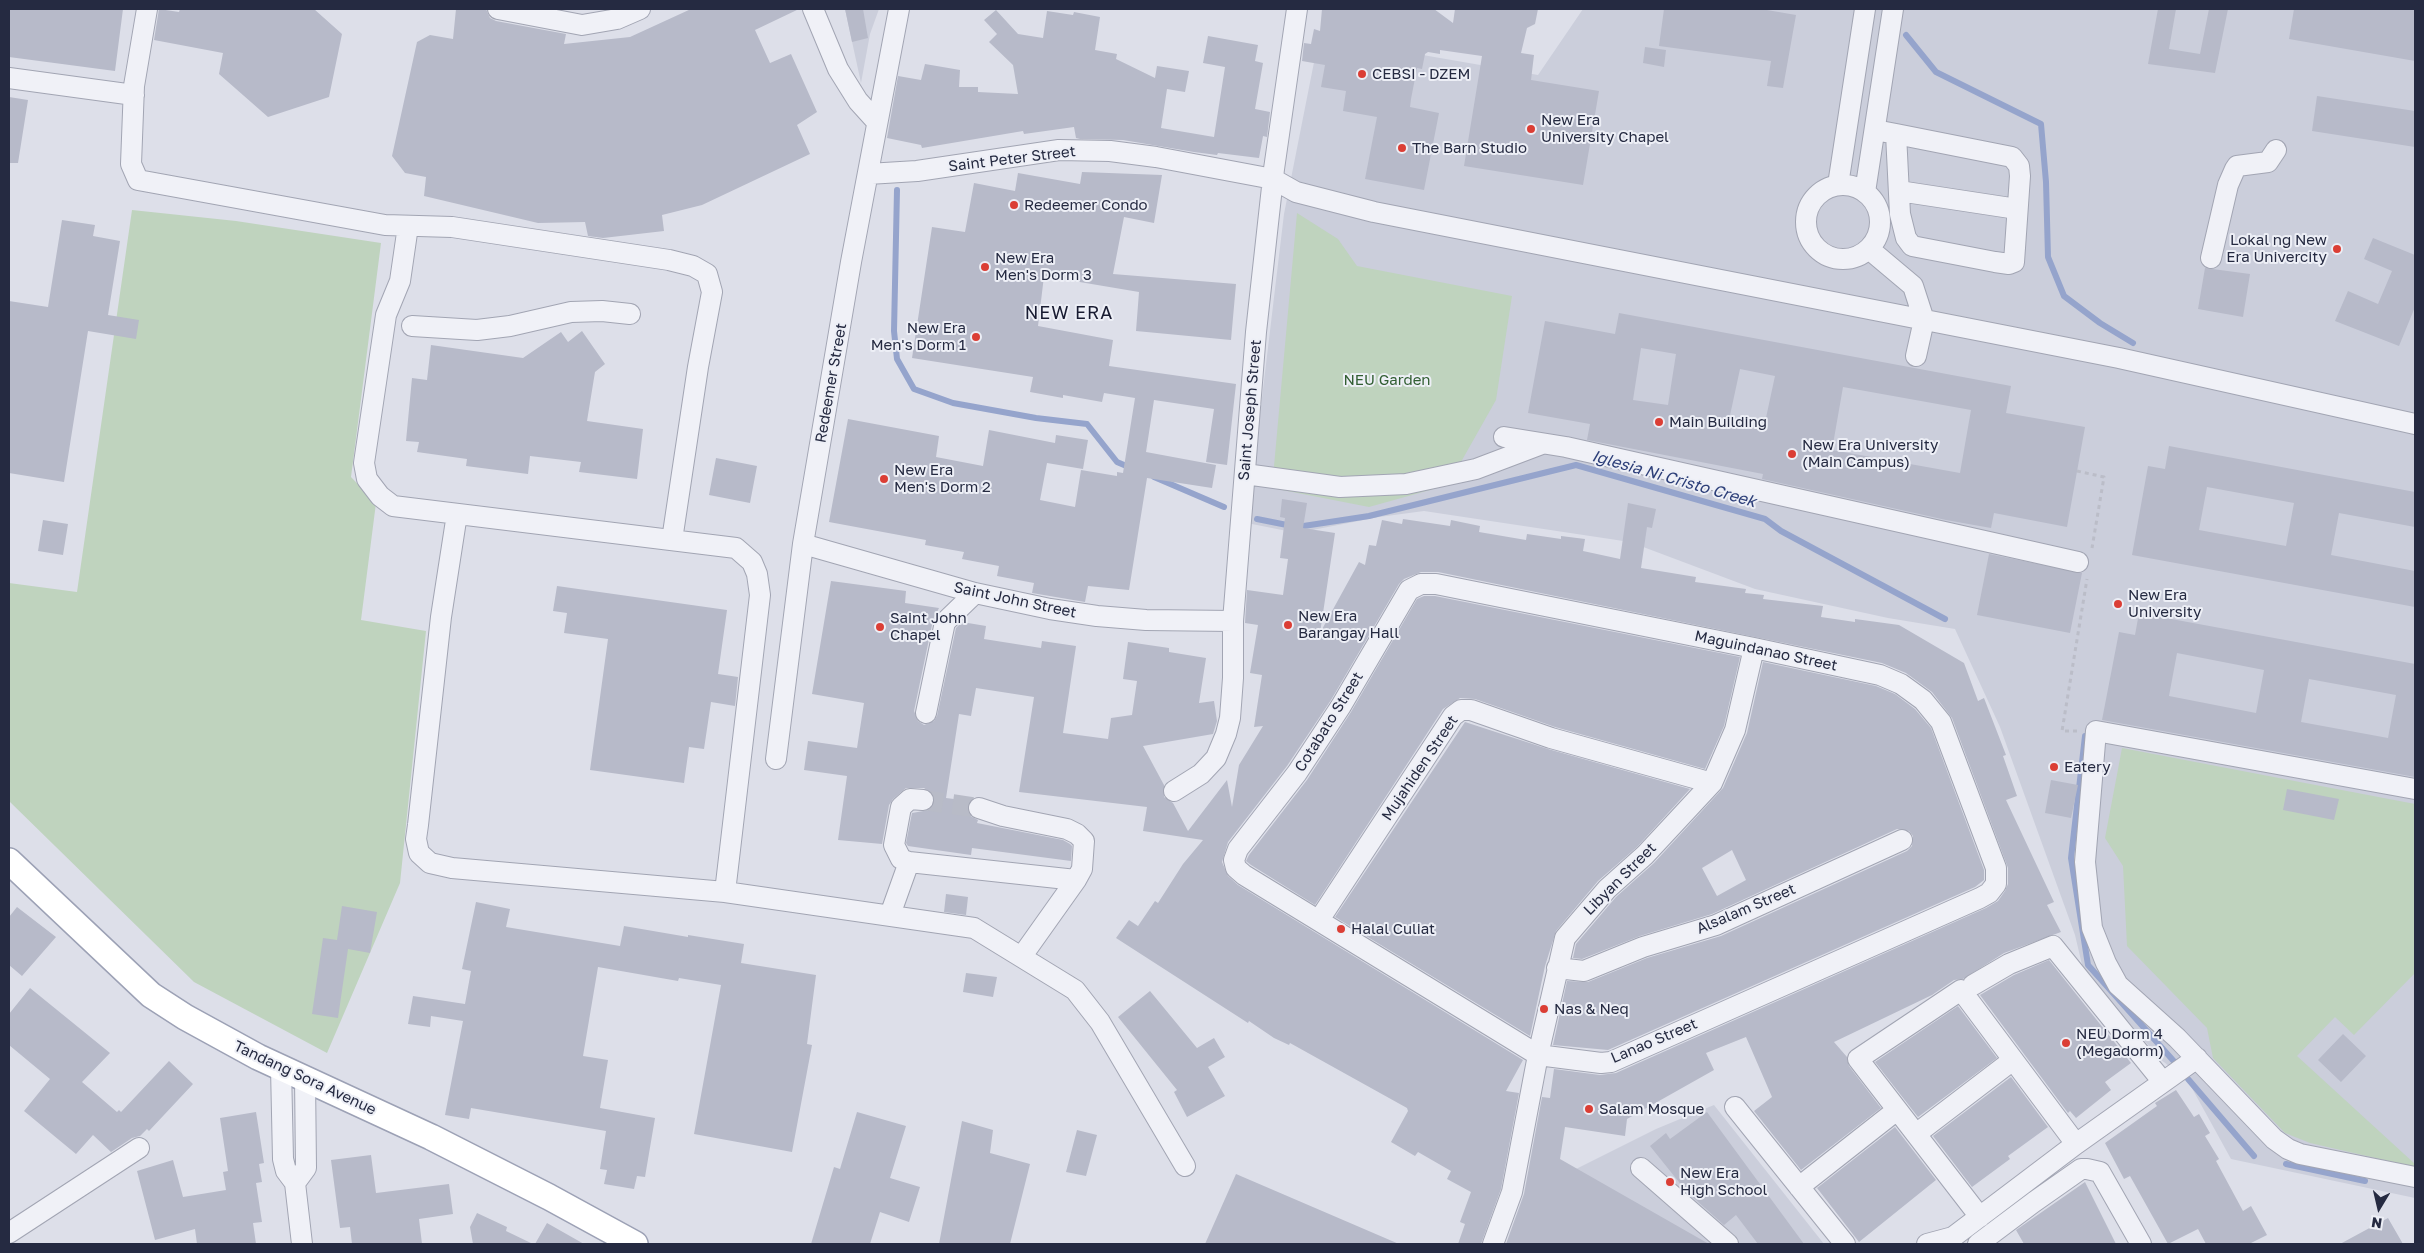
<!DOCTYPE html>
<style>
body{margin:0}
#map{position:relative;width:2424px;height:1253px;overflow:hidden;background:#dddfe9;font-family:"Golos Text",sans-serif}
canvas{display:block}
.frame{position:absolute;inset:0;border:10px solid #252a41;pointer-events:none}
.north{position:absolute;left:2354px;top:1183px;width:50px;height:50px;-webkit-text-stroke:4px #edeff6;paint-order:stroke;rotate:189deg;font-size:14px;font-weight:700;line-height:20px;text-align:center;color:#252a41}
.north::after{content:'';display:block;margin:auto;width:18px;height:22px;background:#252a41;clip-path:polygon(50% 0,100% 100%,50% 72%,0 100%)}
</style>
<div id="map">
<canvas width="2424" height="1253"></canvas>
<div class="frame"></div>
<div class="north">N</div>
</div>
<script>
const context = document.querySelector('canvas').getContext('2d');
context.lineJoin = 'round';
function paint(path, color) { context.fillStyle = color; context.fill(path, 'evenodd'); }
const toPath = rows => new Path2D(rows.map(r => 'M' + r).join(''));
function trace(path, color, width, dash) { context.strokeStyle = color; context.lineWidth = width; context.lineCap = dash ? 'butt' : 'round'; context.setLineDash(dash || []); context.stroke(path); }
function label(font, color, halo, rows, align = 'center') {
  context.font = font + ' "Golos Text",sans-serif'; context.lineWidth = 4; context.setLineDash([]); context.textBaseline = 'middle'; context.strokeStyle = halo; context.fillStyle = color; for (const [text, x, y, turn = 0] of rows) {
    context.save(); context.translate(x, y); context.rotate((+turn || 0) * Math.PI / 180); context.textAlign = isNaN(turn) ? turn : align; if (halo) context.strokeText(text, 0, 0); context.fillText(text, 0, 0); context.restore();
  }
}
paint(toPath([
 [845,9,879,9,870,34,861,83],
 [1583,9,2415,9,2415,1198,2231,1159,2188,1081,2160,1059,2083,969,2075,935,2000,727,1955,629,1888,618,1755,589,1630,542,1424,511,1379,517,1297,533,1247,523,1284,214,1319,37,1538,75],
 [1714,1105,1824,1244,1640,1244,1559,1194,1572,1171,1656,1129]
]), '#cbcedb');
paint(toPath([
 [132,210,236,221,381,243,351,477,376,503,361,620,426,631,400,883,327,1053,194,982,9,801,9,583,77,592],
 [1297,213,1338,239,1357,266,1512,296,1496,400,1448,485,1369,507,1272,488],
 [2122,748,2415,804,2415,973,2354,1035,2335,1017,2297,1056,2415,1164,2415,1167,2310,1143,2285,1133,2213,1058,2207,1028,2127,946,2123,866,2105,838]
]), '#bfd3be');
trace(toPath([
 [1906,35,1936,72,2041,124,2046,182,2048,257,2064,296,2100,323,2133,343],
 [897,190,894,331,897,359,914,389,953,403,1036,418,1087,424,1117,462,1131,468],
 [1154,477,1224,507],
 [1257,519,1297,527,1369,516,1576,465,1765,519,1781,531,1945,619],
 [2085,736,2071,858,2088,965,2179,1067],
 [2188,1079,2254,1156],
 [2286,1164,2365,1181]
]), '#95a4cc', 6);
paint(toPath([
 [9,9,123,9,115,71,9,57],
 [159,9,179,12,180,9,314,9,342,34,329,97,268,117,219,74,223,53,154,40],
 [456,9,486,9,490,18,496,21,566,34,564,44,630,37,691,9,799,9,755,30,770,63,791,54,817,112,797,125,810,154,702,205,662,215,664,231,603,238,588,236,585,222,538,223,424,196,426,177,405,173,392,156,417,42,430,35,453,39],
 [845,9,863,9,868,38,852,42],
 [1322,9,1434,9,1453,23,1455,9,1538,9,1535,24,1527,28,1521,53,1534,55,1531,80,1599,91,1583,185,1464,166,1482,56,1440,50,1440,54,1428,52,1425,54,1422,69,1417,68,1411,99,1410,107,1439,113,1424,190,1365,179,1377,117,1343,111,1346,91,1321,87,1325,65,1302,61,1304,43,1311,44,1314,29,1320,31],
 [1664,9,1761,9,1796,15,1783,88,1767,86,1771,61,1659,46],
 [2158,9,2176,9,2169,49,2200,54,2209,9,2228,9,2215,73,2148,64],
 [2294,9,2415,9,2415,61,2289,39],
 [996,10,1018,34,1043,38,1047,11,1073,15,1074,12,1100,17,1095,50,1117,54,1116,59,1155,78,1157,66,1189,71,1185,92,1167,89,1161,128,1214,137,1225,67,1203,63,1208,36,1258,45,1255,61,1263,63,1255,109,1270,112,1267,137,1263,136,1259,158,1218,153,1217,155,1194,152,1123,140,1080,139,1076,138,1074,127,1024,134,1023,131,922,148,921,145,887,138,898,76,921,80,925,64,960,70,959,87,978,87,978,92,1018,94,1013,65,989,42,997,34,984,20],
 [1645,47,1666,50,1664,67,1643,63],
 [2317,96,2415,111,2415,147,2312,131],
 [9,97,28,100,18,163,9,163],
 [1082,172,1162,175,1154,223,1124,217,1113,274,1236,284,1231,340,1136,331,1139,292,1044,276,1038,326,1113,340,1109,366,1236,384,1227,465,1206,462,1214,409,1154,400,1146,452,1216,465,1212,488,1147,478,1129,590,1088,586,1085,602,1032,593,1034,583,997,576,999,566,962,559,964,552,925,545,926,540,829,522,848,419,939,436,936,457,983,466,989,430,1055,443,1056,435,1088,440,1083,469,1047,463,1040,500,1075,507,1081,470,1117,476,1117,472,1123,473,1135,398,1104,393,1102,402,1063,395,1063,398,1030,392,1033,377,912,358,932,227,965,232,974,183,1015,191,1018,173,1080,184],
 [62,220,95,225,93,236,120,241,108,315,139,320,136,339,88,331,64,482,9,473,9,301,48,307],
 [2373,238,2415,255,2415,307,2399,346,2335,321,2348,291,2378,304,2392,271,2364,259],
 [2205,268,2250,274,2243,317,2198,309],
 [1619,313,2011,386,2006,413,2085,427,2067,527,1994,513,1991,528,1946,520,1762,479,1763,474,1587,440,1590,424,1528,413,1545,321,1615,334],
 [1641,348,1676,354,1668,405,1633,400],
 [1740,369,1775,376,1764,427,1729,420],
 [1843,387,1971,410,1960,473,1832,450],
 [582,331,605,364,595,372,587,421,643,429,637,479,579,472,581,462,530,456,528,474,466,466,467,459,417,452,419,442,406,441,412,378,427,380,431,345,523,358,561,332,568,342],
 [2169,446,2415,492,2415,527,2339,513,2331,555,2415,571,2415,607,2132,555,2148,466,2165,469],
 [2207,487,2294,503,2286,546,2199,530],
 [716,458,757,466,750,503,709,495],
 [1282,499,1307,503,1303,528,1335,533,1320,633,1359,562,1365,565,1369,545,1376,546,1382,520,1402,524,1403,519,1450,526,1451,520,1480,526,1479,532,1526,540,1527,534,1561,539,1561,536,1585,539,1583,551,1620,559,1628,503,1656,509,1652,528,1647,527,1641,568,1696,577,1695,582,1746,589,1745,593,1764,595,1763,599,1823,606,1821,617,1855,622,1855,619,1899,625,1964,663,1978,701,1984,698,2006,755,2003,756,2017,796,2006,800,2054,902,2047,905,2061,932,2004,953,1963,979,1954,980,1932,995,1834,1042,1847,1057,1849,1066,1881,1108,1801,1170,1754,1111,1772,1097,1746,1037,1706,1053,1714,1070,1627,1119,1625,1136,1565,1127,1560,1159,1709,1244,1506,1244,1524,1194,1542,1097,1550,1098,1554,1069,1600,1075,1616,1073,1986,908,1998,901,2005,891,2008,884,2008,868,1952,718,1932,692,1906,673,1882,663,1438,572,1421,572,1404,579,1399,584,1331,700,1287,766,1228,842,1222,862,1228,876,1238,885,1523,1060,1506,1091,1519,1093,1501,1189,1481,1244,1458,1244,1465,1224,1460,1222,1471,1192,1447,1179,1451,1171,1418,1152,1415,1156,1391,1142,1408,1111,1407,1108,1290,1043,1289,1045,1274,1038,1249,1021,1248,1023,1116,938,1129,920,1138,926,1155,901,1158,903,1183,864,1203,840,1143,831,1147,807,1019,792,1034,697,976,688,971,716,959,714,946,798,970,801,968,811,970,816,978,820,977,823,1063,840,1070,844,1072,846,1071,861,972,848,971,855,908,846,906,843,912,813,929,810,935,801,933,794,924,788,906,788,893,799,889,805,882,844,838,840,847,776,804,770,808,741,857,748,864,703,812,694,831,581,906,591,905,603,939,608,933,620,914,711,918,721,924,725,934,721,937,716,956,628,962,622,986,626,984,639,1041,648,1042,641,1076,646,1063,733,1108,739,1111,718,1132,715,1137,681,1123,679,1128,642,1169,648,1169,652,1206,658,1199,703,1214,701,1217,721,1213,734,1143,746,1164,785,1164,797,1173,803,1188,831,1227,780,1232,807,1239,765,1263,726,1254,727,1262,675,1250,673,1258,625,1245,623,1247,590,1283,595,1288,559,1280,558,1285,518,1280,517],
 [43,520,68,524,63,555,38,551],
 [1989,554,2082,573,2070,633,1977,615],
 [557,586,727,610,718,674,738,677,735,706,711,702,704,749,689,747,684,783,590,770,608,639,564,633,567,613,553,611],
 [1424,596,1435,596,1740,657,1724,726,1705,769,1555,727,1475,699,1460,698,1443,709,1315,905,1251,865,1246,861,1249,855,1307,780,1351,712,1417,599],
 [2139,613,2415,664,2415,777,2102,720,2119,632,2135,635],
 [2177,653,2264,670,2256,713,2169,696],
 [2309,679,2396,695,2388,738,2301,722],
 [1763,662,1876,686,1895,694,1915,709,1931,728,1984,870,1984,880,1975,887,1608,1050,1553,1045,1567,981,1588,982,1647,958,1721,936,1907,851,1912,846,1913,836,1909,831,1897,829,1712,914,1640,936,1582,959,1573,958,1576,944,1616,897,1654,863,1723,788,1747,733],
 [1732,850,1746,880,1717,896,1702,868],
 [1465,722,1548,749,1690,789,1637,847,1598,881,1556,931,1545,966,1530,1036,1335,917],
 [2051,780,2078,785,2071,818,2045,813],
 [2287,789,2339,799,2334,820,2283,810],
 [946,894,968,897,966,915,944,912],
 [476,902,510,909,506,927,620,946,624,926,688,937,688,935,744,944,741,963,816,975,807,1044,812,1045,792,1152,694,1134,721,985,679,978,678,981,598,967,583,1056,608,1060,600,1108,655,1118,645,1177,637,1176,634,1189,604,1184,607,1170,600,1169,606,1131,471,1108,469,1119,445,1115,463,1021,431,1016,430,1027,408,1024,413,996,465,1004,471,971,462,969],
 [342,906,377,912,370,953,348,949,338,1018,312,1014,323,938,337,940],
 [17,907,56,937,22,976,9,965,9,917],
 [2049,960,2131,1063,2105,1082,2111,1090,2076,1118,2070,1111,2068,1113,1980,995,2014,975],
 [966,973,997,977,993,997,963,992],
 [30,988,110,1053,82,1082,117,1112,119,1110,121,1112,169,1061,193,1084,149,1131,147,1129,140,1136,132,1138,111,1152,93,1135,76,1154,24,1111,50,1079,9,1045,9,1014],
 [1150,991,1197,1048,1214,1038,1225,1057,1208,1067,1225,1096,1187,1117,1174,1092,1177,1090,1118,1017],
 [1958,1006,1997,1058,1918,1117,1875,1062],
 [2343,1034,2366,1056,2341,1082,2318,1060],
 [2011,1077,2048,1127,2008,1156,2010,1159,1972,1187,1933,1136],
 [2176,1090,2194,1117,2199,1114,2210,1133,2205,1136,2219,1159,2216,1161,2243,1211,2251,1206,2267,1235,2249,1244,2206,1244,2198,1229,2168,1244,2130,1176,2124,1179,2105,1143,2157,1106,2155,1103],
 [256,1112,264,1163,259,1164,262,1182,256,1183,262,1222,253,1223,256,1244,197,1244,195,1229,155,1240,137,1171,173,1160,183,1197,226,1190,223,1172,228,1171,220,1118],
 [857,1112,906,1126,890,1178,920,1187,909,1222,880,1212,870,1244,811,1244,834,1167,840,1169],
 [1707,1112,1804,1244,1758,1244,1736,1215,1724,1225,1687,1192,1650,1146,1666,1133,1670,1139],
 [962,1121,993,1130,990,1153,1030,1164,1010,1244,939,1244],
 [1895,1127,1936,1180,1859,1242,1817,1188],
 [1077,1130,1097,1135,1086,1176,1066,1172],
 [371,1155,376,1193,449,1184,453,1214,419,1219,422,1244,352,1244,350,1227,340,1228,331,1160],
 [1236,1174,1399,1244,1205,1244],
 [2085,1182,2116,1244,2024,1244,2016,1230],
 [477,1213,507,1227,506,1231,533,1244,473,1244,470,1227],
 [2388,1218,2403,1244,2340,1244],
 [547,1223,584,1244,535,1244]
]), '#b7bac9');
trace(toPath([
 [923,800,979,808]
]), '#b8bbc7', 20, [20, 10]);
const minor = toPath([
 [147,9,134,86,131,164,138,180,385,225,452,227,669,260,693,266,707,274,712,292,698,367,672,540],
 [498,9,582,25,617,19,640,9],
 [813,9,838,69,858,101,877,122],
 [9,78,134,95],
 [1875,130,1896,134,2012,157,2019,166,2020,176,2014,262,2009,264,1995,262,1912,246,1906,238,1900,214,1896,134],
 [868,174,917,171,1059,150,1110,151,1156,157,1273,179,1296,192,1374,212,2119,358,2415,424],
 '1806 222a37 37 0 1 1 74 0a37 37 0 1 1-74 0Z',
 [1838,185,1865,9],
 [1899,191,2017,209],
 [1865,192,1893,9],
 [408,226,400,281,386,315,364,463,367,479,380,496,393,506,736,548,752,562,757,574,760,595,725,892],
 [1869,249,1913,286,1924,320,1916,356],
 [2211,258,2228,185,2235,169,2237,166,2268,162,2276,150],
 [412,326,477,330,510,326,571,312,602,311,630,314],
 [1504,437,1566,447,2078,562],
 [1245,474,1340,487,1406,484,1476,469,1542,444],
 [457,514,441,617,418,825,416,839,419,853,430,863,452,868,725,892,974,928,1075,990,1100,1022,1185,1166],
 [803,544,975,593,1050,609,1097,616,1146,620,1233,621],
 [1421,584,1436,584,1754,648,1880,675,1901,684,1923,700,1941,722,1996,868,1996,884,1989,893,1980,898,1611,1062,1601,1063,1538,1055,1244,875,1236,868,1234,860,1238,849,1297,773,1341,706,1409,590,1421,584],
 [926,713,945,622,975,593],
 [776,759,803,544,851,262,899,9],
 [2415,789,2096,731,2085,862,2092,928,2106,963,2118,985,2177,1038,2274,1139,2288,1149,2300,1154,2415,1177],
 [1174,791,1201,774,1216,758,1226,734,1230,718,1233,678,1233,621,1256,332,1274,169,1297,9],
 [923,800,910,799,901,807,894,845,901,859,909,862,1076,880],
 [979,808,1003,816,1067,829,1077,834,1084,841,1082,869,1076,880,1022,956],
 [890,915,909,862],
 [1319,920,1453,716,1461,710,1471,710,1551,738,1712,783],
 [1557,968,1584,971,1643,947,1716,925,1902,840],
 [1973,985,2009,964,2053,946,2163,1082],
 [281,1068,283,1159,286,1171,295,1183,302,1244],
 [1735,1107,1845,1244],
 [1916,1134,2013,1060],
 [1641,1168,1728,1244],
 [295,1183,306,1168,305,1078],
 [1799,1187,1897,1110],
 [1980,1217,1858,1059,1961,990,2076,1144],
 [9,1233,139,1148],
 [1493,1244,1512,1192,1538,1055,1565,938,1607,889,1645,855,1712,783,1735,730,1754,648],
 [1927,1244,1953,1237,2076,1144,2197,1058],
 [1978,1244,2034,1202,2081,1169,2087,1169,2100,1172,2141,1244]
]);
const major = toPath([
 [9,861,151,995,185,1017,258,1057,431,1137,549,1197,635,1244]
]);
trace(minor, '#a2a5b3', 22);
trace(major, '#9ca1b5', 28);
trace(toPath([
 [2077,471,2104,477,2092,548],
 [2077,731,2062,731,2087,579]
]), '#bbbdc8', 3, [4, 4]);
trace(minor, '#f0f1f7', 20);
trace(major, '#fff', 25);
for (const [x, y, r, color] of [
 [1362,74,5,"#db3e35"],
 [1531,129,5,"#db3e35"],
 [1402,148,5,"#db3e35"],
 [1014,205,5,"#db3e35"],
 [2337,249,5,"#db3e35"],
 [985,267,5,"#db3e35"],
 [976,337,5,"#db3e35"],
 [1659,422,5,"#db3e35"],
 [1792,454,5,"#db3e35"],
 [884,479,5,"#db3e35"],
 [2118,604,5,"#db3e35"],
 [1288,625,5,"#db3e35"],
 [880,627,5,"#db3e35"],
 [2054,767,5,"#db3e35"],
 [1341,929,5,"#db3e35"],
 [1544,1009,5,"#db3e35"],
 [2066,1043,5,"#db3e35"],
 [1589,1109,5,"#db3e35"],
 [1670,1182,5,"#db3e35"]
]) { const dot = new Path2D(); dot.arc(x, y, r, 0, 2 * Math.PI); context.fillStyle = color; context.fill(dot); trace(dot, '#edeff6', 2); }
label('15px', '#252a41', '#edeff6', [
 ["CEBSI - DZEM",1372,74],
 ["New Era",1541,120],
 ["University Chapel",1541,137],
 ["The Barn Studio",1412,148],
 ["Redeemer Condo",1024,205],
 ["Lokal ng New",2327,240,"right"],
 ["Era Univercity",2327,257,"right"],
 ["New Era",995,258],
 ["Men's Dorm 3",995,275],
 ["New Era",966,328,"right"],
 ["Men's Dorm 1",966,345,"right"],
 ["Main Building",1669,422],
 ["New Era University",1802,445],
 ["(Main Campus)",1802,462],
 ["New Era",894,470],
 ["Men's Dorm 2",894,487],
 ["New Era",2128,595],
 ["University",2128,612],
 ["New Era",1298,616],
 ["Barangay Hall",1298,633],
 ["Saint John",890,618],
 ["Chapel",890,635],
 ["Eatery",2064,767],
 ["Halal Culiat",1351,929],
 ["Nas & Neq",1554,1009],
 ["NEU Dorm 4",2076,1034],
 ["(Megadorm)",2076,1051],
 ["Salam Mosque",1599,1109],
 ["New Era",1680,1173],
 ["High School",1680,1190]
], 'left');
label('15px', '#252a41', '#edeff6', [
 ["Saint Peter Street",1012,159,-7],
 ["Redeemer Street",831,383,-80],
 ["Saint Joseph Street",1250,410,-85],
 ["Saint John Street",1015,600,12],
 ["Maguindanao Street",1766,651,12],
 ["Cotabato Street",1329,722,-58],
 ["Mujahiden Street",1420,768,-56],
 ["Libyan Street",1620,879,-45],
 ["Alsalam Street",1746,909,-23],
 ["Lanao Street",1654,1041,-23],
 ["Tandang Sora Avenue",305,1078,25]
]);
label('15px', '#315e32', '#edeff6', [
 ["NEU Garden",1387,380]
]);
label('italic 16px', '#2c3e78', '#edeff6', [
 ["Iglesia Ni Cristo Creek",1674,479,16]
]);
context.letterSpacing = '1px';
label('18px', '#181b31', '#edeff6', [
 ["NEW ERA",1069,313]
]);
context.letterSpacing = '0px';
</script>
